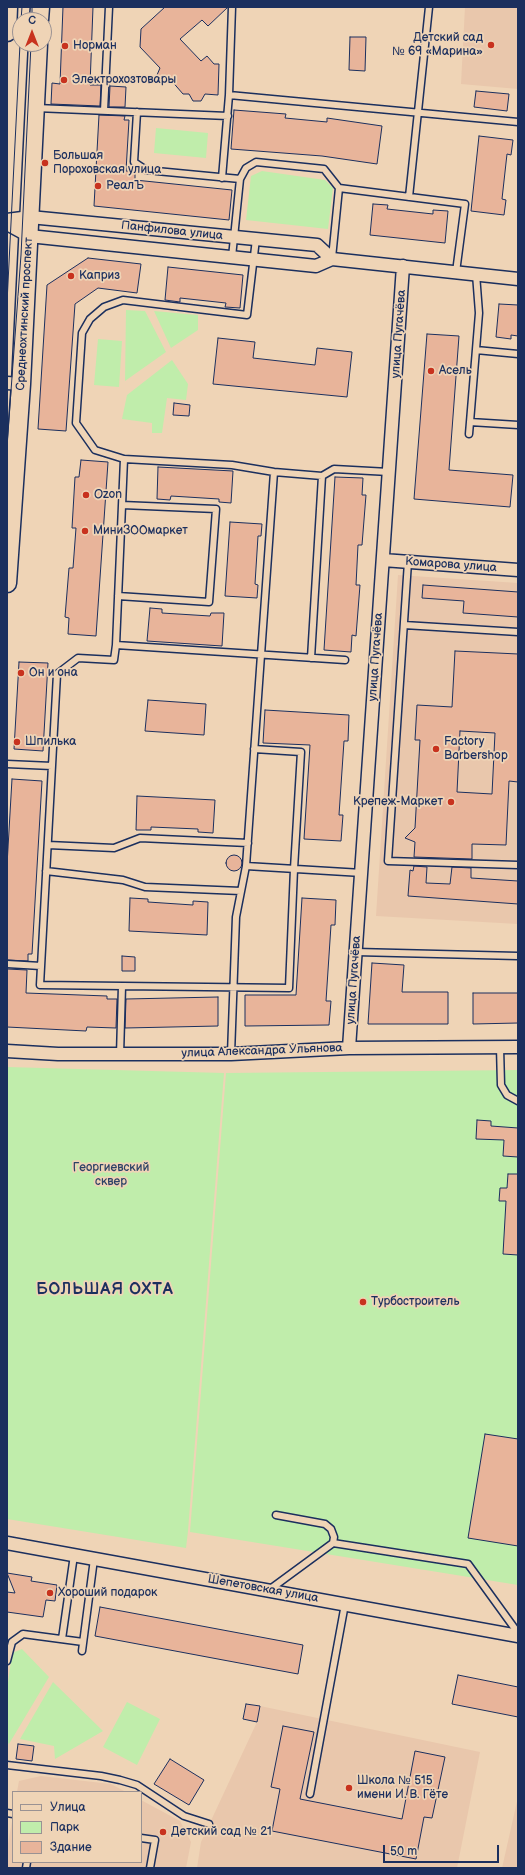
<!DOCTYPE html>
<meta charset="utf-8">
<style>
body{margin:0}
#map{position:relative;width:525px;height:1875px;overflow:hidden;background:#efd4b6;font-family:"Balsamiq Sans",sans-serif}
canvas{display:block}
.frame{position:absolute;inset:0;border:8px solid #1b2f5e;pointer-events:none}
.legend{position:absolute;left:12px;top:1791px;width:130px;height:72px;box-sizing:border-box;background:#efd4b6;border:1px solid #9a9293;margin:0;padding:5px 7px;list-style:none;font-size:12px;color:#1b2f5e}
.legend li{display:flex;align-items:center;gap:8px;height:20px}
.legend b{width:20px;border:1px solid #9a9293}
.north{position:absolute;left:12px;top:12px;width:40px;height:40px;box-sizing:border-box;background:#efd4b6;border:1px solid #9a9293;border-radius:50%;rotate:0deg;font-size:11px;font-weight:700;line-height:16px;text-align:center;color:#1b2f5e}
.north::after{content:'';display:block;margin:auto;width:14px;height:18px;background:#c8321e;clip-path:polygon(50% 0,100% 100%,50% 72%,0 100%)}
.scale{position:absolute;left:383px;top:1845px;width:116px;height:18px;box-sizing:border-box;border:2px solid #1b2f5e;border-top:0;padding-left:5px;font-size:12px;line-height:14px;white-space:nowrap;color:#1b2f5e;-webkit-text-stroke:3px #efd4b6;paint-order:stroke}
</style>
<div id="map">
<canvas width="525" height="1875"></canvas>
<div class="frame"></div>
<ul class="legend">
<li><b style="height:5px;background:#efd4b6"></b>Улица</li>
<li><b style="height:11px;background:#c0edab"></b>Парк</li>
<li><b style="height:11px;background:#e8b49a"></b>Здание</li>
</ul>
<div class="north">С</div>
<div class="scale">50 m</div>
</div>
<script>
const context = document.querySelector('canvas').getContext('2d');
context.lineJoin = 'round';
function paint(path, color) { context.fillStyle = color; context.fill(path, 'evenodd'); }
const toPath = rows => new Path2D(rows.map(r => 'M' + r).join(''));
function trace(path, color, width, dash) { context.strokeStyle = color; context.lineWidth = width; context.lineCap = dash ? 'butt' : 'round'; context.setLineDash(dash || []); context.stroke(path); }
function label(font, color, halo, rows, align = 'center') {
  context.font = font + ' "Balsamiq Sans",sans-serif'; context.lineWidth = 3.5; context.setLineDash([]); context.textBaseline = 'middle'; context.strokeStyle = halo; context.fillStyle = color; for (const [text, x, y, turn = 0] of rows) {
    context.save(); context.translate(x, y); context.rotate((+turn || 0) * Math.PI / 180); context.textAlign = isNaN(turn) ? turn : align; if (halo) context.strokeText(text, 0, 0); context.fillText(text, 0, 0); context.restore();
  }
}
paint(toPath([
 [465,7,518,7,518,89,461,84],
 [398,575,518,583,518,924,376,916],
 [260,1706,480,1752,457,1868,197,1868,201,1842,257,1722],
 [41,1776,111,1784,126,1792,17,1792,19,1781],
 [518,1797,518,1868,502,1868],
 [141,1800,180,1821,191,1842,186,1868,7,1868,7,1849,13,1816,13,1862,141,1862]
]), '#e9c7ac');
paint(toPath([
 [156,128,208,133,206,158,154,153],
 [262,171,325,180,333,188,328,229,246,220,251,176],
 [126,310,145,311,166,352,125,381],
 [154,311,198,315,198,330,171,348],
 [98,339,122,341,119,387,94,385],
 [172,360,188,384,186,400,167,398,162,433,152,433,152,423,122,419,127,395],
 [7,1067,224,1073,188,1531,186,1548,7,1519],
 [518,1070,518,1585,190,1532,226,1073],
 [22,1649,49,1677,9,1744,7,1742,7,1690,12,1653],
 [53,1682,103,1731,55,1759,54,1746,20,1739],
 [127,1702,160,1719,137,1765,103,1747]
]), '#c0edab');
const building = toPath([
 [63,7,93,7,90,85,101,85,100,106,51,104,52,83,60,84,63,7],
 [165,7,228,7,208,26,202,20,180,39,201,61,207,56,214,64,219,64,218,95,205,94,201,101,193,101,189,94,183,94,170,79,163,81,157,75,160,68,140,47,141,29,165,7],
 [350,37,366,37,365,71,349,70,350,37],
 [110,86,126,87,125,107,109,107,110,86],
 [476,91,509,94,507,111,474,107,476,91],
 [234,110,286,114,285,118,327,122,327,118,382,126,377,164,322,156,231,149,234,110],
 [99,115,125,116,124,120,129,120,126,171,135,171,135,180,232,190,229,220,94,206,99,115],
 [479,136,513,140,511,155,507,154,502,199,506,200,504,215,471,211,479,136],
 [373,204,388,205,387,209,433,214,433,210,448,211,445,243,370,235,373,204],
 [88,258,141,264,137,293,98,288,75,304,66,431,38,429,47,285,88,258],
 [168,267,243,275,240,308,225,307,226,303,180,298,180,302,165,300,168,267],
 [499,304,518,305,518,336,511,335,511,339,496,337,499,304],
 [427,334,459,336,449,470,513,475,510,507,414,499,427,334],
 [218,338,255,342,253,358,315,365,317,348,352,352,347,397,213,384,218,338],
 [174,403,190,405,189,416,173,415,174,403],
 [81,460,108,462,96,636,68,634,69,618,65,617,69,568,73,568,76,528,72,528,75,477,79,477,81,460],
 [158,467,233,471,231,503,219,502,219,499,171,496,170,500,157,499,158,467],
 [335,477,363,478,362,495,366,495,362,545,358,545,356,585,360,585,356,636,352,635,351,652,324,650,335,477],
 [230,522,262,524,261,536,258,536,255,584,258,585,257,598,225,596,230,522],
 [423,585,518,592,518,617,463,613,464,601,422,598,423,585],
 [150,608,162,609,162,613,210,616,211,613,224,613,222,646,147,641,150,608],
 [455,651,518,654,518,782,509,781,506,845,472,844,472,859,414,857,415,842,405,838,415,828,420,740,415,740,417,705,452,707,455,651],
 [460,731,495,733,492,794,457,792,460,731],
 [19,662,48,663,43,751,14,749,19,662],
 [148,700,206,704,204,735,145,731,148,700],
 [265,710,349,715,348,741,344,741,339,815,343,815,341,841,304,839,310,745,263,743,265,710],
 [12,779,42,781,32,954,28,954,28,961,7,960,7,865,12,779],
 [137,796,215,800,213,833,198,832,198,829,151,827,151,830,136,830,137,796],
 '226 863a8 8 0 1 1 16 0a8 8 0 1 1-16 0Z',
 [414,866,427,867,426,883,450,884,452,867,471,868,471,878,518,881,518,904,408,896,410,870,413,871,414,866],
 [130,898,148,899,148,902,193,905,193,901,208,902,207,935,129,931,130,898],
 [302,898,336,900,335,925,331,925,326,1001,331,1001,329,1025,245,1026,245,995,296,995,302,898],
 [122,956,135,957,135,971,122,971,122,956],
 [372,963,404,965,402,992,448,992,448,1024,368,1024,372,963],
 [7,969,27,970,26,993,107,996,107,999,117,999,116,1028,87,1027,86,1031,7,1027,7,969],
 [473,993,518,993,518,1023,473,1024,473,993],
 [218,997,218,1026,125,1028,126,999,218,997],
 [477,1120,491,1121,491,1126,518,1128,518,1157,503,1156,504,1140,476,1139,477,1120],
 [508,1174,518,1174,518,1255,503,1254,506,1201,499,1201,500,1188,507,1188,508,1174],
 [485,1434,518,1439,518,1546,468,1538,485,1434],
 [7,1573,32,1577,31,1581,57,1585,55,1601,46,1600,43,1617,7,1612,7,1592,15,1593,7,1573],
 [100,1607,303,1645,298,1674,95,1636,100,1607],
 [458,1675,518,1687,518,1717,452,1704,458,1675],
 [246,1704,260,1706,257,1722,243,1719,246,1704],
 [283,1726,314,1732,300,1799,402,1819,415,1751,445,1757,432,1818,424,1817,416,1859,272,1831,280,1789,271,1787,283,1726],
 [18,1744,34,1746,32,1761,16,1759,18,1744],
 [170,1759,204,1780,189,1805,154,1784,170,1759]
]);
paint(building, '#e8b49a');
trace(building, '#1b2f5e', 1);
const lane = toPath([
 [232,7,229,95,518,122],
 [36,108,228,116],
 [104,111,109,7],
 [137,112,134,162,146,170,240,179],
 [222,178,229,95],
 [409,197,429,7],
 [256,239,247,315,123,300,104,307,90,319,82,333,76,423,95,450,124,459,116,645,345,660],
 [232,257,240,179,246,168,256,162,324,169,339,188,465,204,456,272],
 [332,258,339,188],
 [476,350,518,354],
 [470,422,518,425],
 [469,434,479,313,476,274],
 [124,459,232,465,274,472,322,476,334,469,389,472],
 [408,562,388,861,518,865],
 [118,596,209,602,216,509,122,505],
 [404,625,518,632],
 [116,645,114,660,78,658,57,674,40,985,289,988,294,869,301,752,254,749],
 [311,658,322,476],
 [7,764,52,766],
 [48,845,114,848,140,838,248,843],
 [246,866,362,873],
 [46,871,123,880,145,887,241,891],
 [356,952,518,956],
 [7,964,41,966],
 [500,1047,501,1085,507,1095,518,1101],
 [231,1054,236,917,246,866,274,472],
 [120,1055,122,986],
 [276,1515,325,1524,331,1529,334,1537,333,1543],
 [269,1590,333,1543,468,1564,518,1633],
 [62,1639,74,1555],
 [82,1651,94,1559],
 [7,1661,12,1642,23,1634,83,1642],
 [7,1765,101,1776,120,1780,137,1785,184,1816,209,1824],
 [310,1794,345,1604],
 [7,1813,13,1814],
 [141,1838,155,1840,150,1868],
 [26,1868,27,1862]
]);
const street = toPath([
 [7,220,30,217,317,245,332,259,316,266,29,236,7,224],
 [332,259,518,279],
 [7,383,21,384],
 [383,560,518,570],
 [349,1048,403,266],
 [7,1051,58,1054,231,1054,349,1048,518,1047],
 [7,1543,518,1636]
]);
const secondary = toPath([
 [39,20,40,7],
 [7,32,8,7],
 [7,583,21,384,38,44]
]);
trace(lane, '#1b2f5e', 9);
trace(street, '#1b2f5e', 15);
trace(secondary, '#1b2f5e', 21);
trace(lane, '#efd4b6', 6);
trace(street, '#efd4b6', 12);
trace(secondary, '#efd4b6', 18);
trace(toPath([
 [21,20,22,7],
 [32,20,32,7],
 [7,303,20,44],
 [7,445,21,255,31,44]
]), '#1b2f5e', 1);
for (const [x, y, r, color] of [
 [491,45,4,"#c8321e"],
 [65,46,4,"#c8321e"],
 [64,80,4,"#c8321e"],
 [45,163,4,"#c8321e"],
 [98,186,4,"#c8321e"],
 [71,276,4,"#c8321e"],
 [431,371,4,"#c8321e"],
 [86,495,4,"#c8321e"],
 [85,531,4,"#c8321e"],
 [21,673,4,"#c8321e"],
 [17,742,4,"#c8321e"],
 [436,749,4,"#c8321e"],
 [451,802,4,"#c8321e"],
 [363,1302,4,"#c8321e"],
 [50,1593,4,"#c8321e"],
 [349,1788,4,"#c8321e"],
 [163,1832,4,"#c8321e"]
]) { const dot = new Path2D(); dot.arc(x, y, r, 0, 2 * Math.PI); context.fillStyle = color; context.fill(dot); trace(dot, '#efd4b6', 1.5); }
label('12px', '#1b2f5e', '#efd4b6', [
 ["Детский сад",483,38,"right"],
 ["№ 69 «Марина»",483,52,"right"],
 ["Норман",73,46],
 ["Электрохозтовары",72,80],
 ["Большая",53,156],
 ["Пороховская улица",53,170],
 ["РеалЪ",106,186],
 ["Каприз",79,276],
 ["Асель",439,371],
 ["Ozon",94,495],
 ["МиниЗООмаркет",93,531],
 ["Он и она",29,673],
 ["Шпилька",25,742],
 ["Factory",444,742],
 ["Barbershop",444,756],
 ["Крепеж-Маркет",443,802,"right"],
 ["Турбостроитель",371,1302],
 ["Хороший подарок",58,1593],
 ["Школа № 515",357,1781],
 ["имени И. В. Гёте",357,1795],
 ["Детский сад № 21",171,1832]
], 'left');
label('12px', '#1b2f5e', '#efd4b6', [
 ["Панфилова улица",172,231,6],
 ["Среднеохтинский проспект",25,314,-87],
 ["улица Пугачёва",399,334,-86],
 ["Комарова улица",451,565,4],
 ["улица Пугачёва",376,657,-86],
 ["улица Пугачёва",354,980,-86],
 ["улица Александра Ульянова",262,1051,-2],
 ["Шепетовская улица",263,1589,10]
]);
label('12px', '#2c4266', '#efd4b6', [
 ["Георгиевский",111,1168],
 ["сквер",111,1182]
]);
context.letterSpacing = '1px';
label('bold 16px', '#1b2f5e', '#efd4b6', [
 ["БОЛЬШАЯ ОХТА",105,1290]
]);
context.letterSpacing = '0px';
</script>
